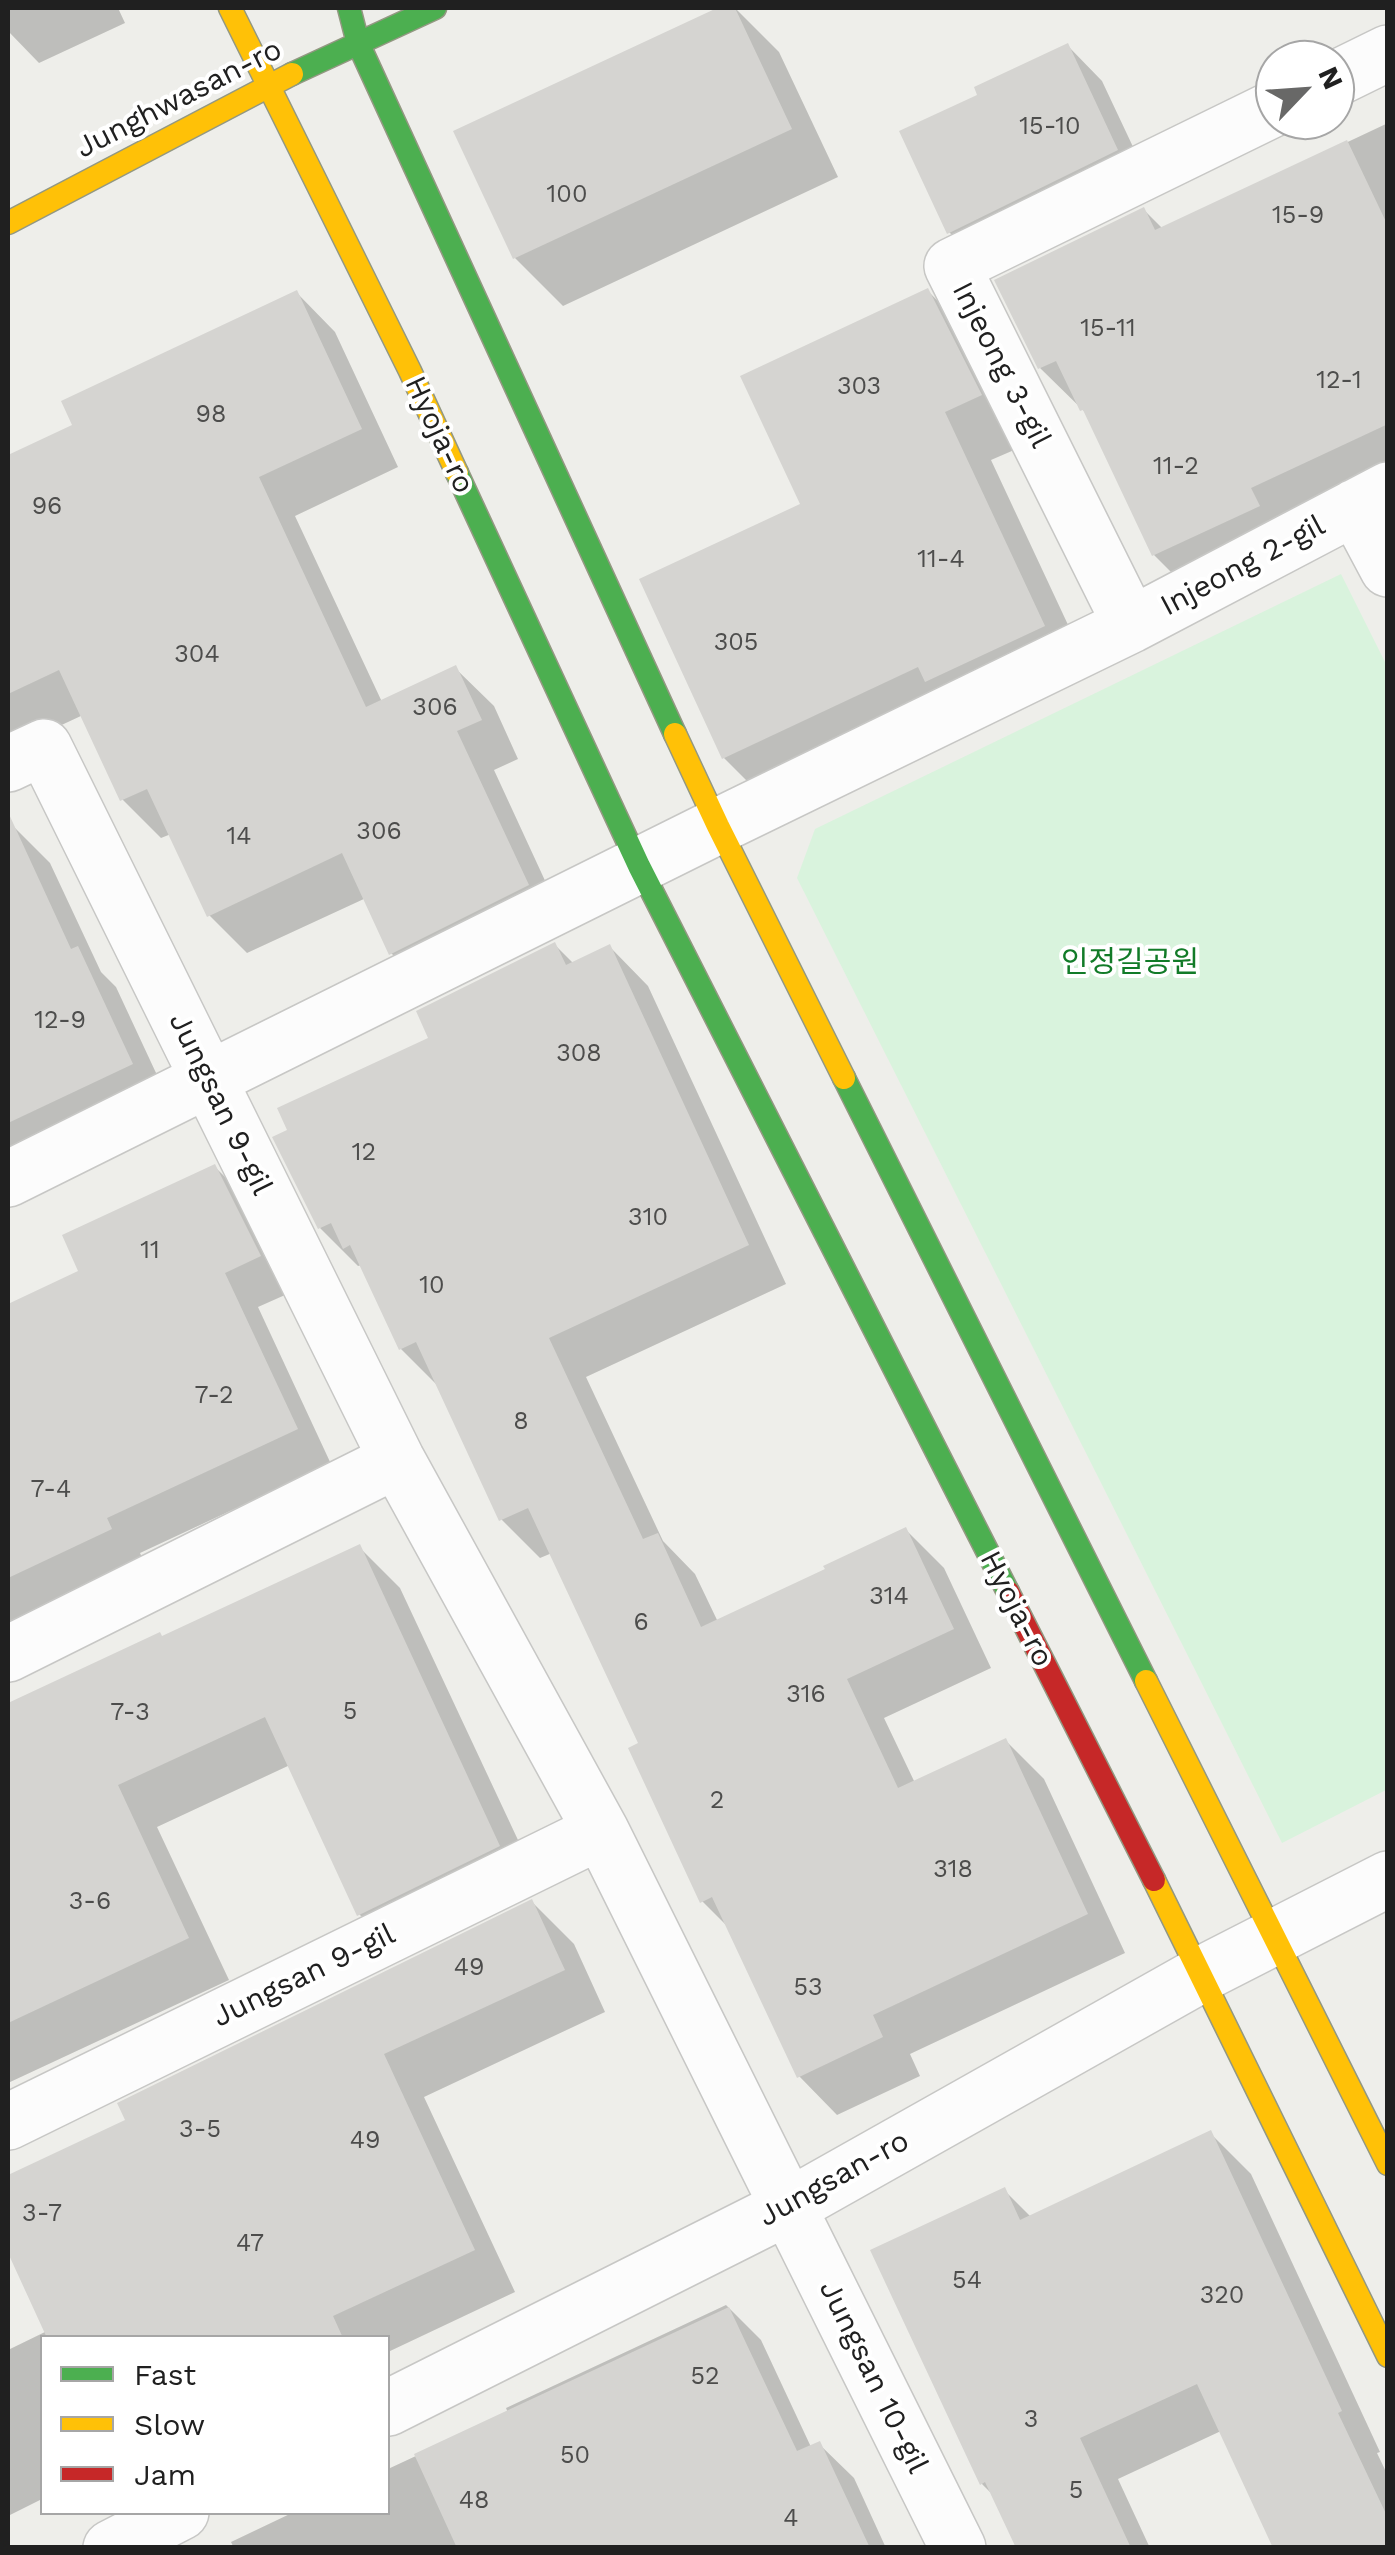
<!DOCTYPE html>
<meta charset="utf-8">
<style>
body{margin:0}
#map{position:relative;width:1395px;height:2555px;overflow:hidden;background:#eeeeea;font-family:"Work Sans",sans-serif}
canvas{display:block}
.frame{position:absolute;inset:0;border:10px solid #202020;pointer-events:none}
.legend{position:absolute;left:40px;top:2335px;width:350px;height:180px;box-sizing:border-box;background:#fff;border:2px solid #a6a6a6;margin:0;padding:12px 18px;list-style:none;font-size:30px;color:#202020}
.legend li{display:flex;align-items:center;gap:20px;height:50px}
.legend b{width:50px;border:2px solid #a6a6a6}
.north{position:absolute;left:1255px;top:40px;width:100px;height:100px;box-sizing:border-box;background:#fff;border:2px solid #a6a6a6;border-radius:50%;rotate:65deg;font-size:28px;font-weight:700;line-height:40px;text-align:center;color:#202020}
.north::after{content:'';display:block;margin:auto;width:35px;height:45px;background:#686867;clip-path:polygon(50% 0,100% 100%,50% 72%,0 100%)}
</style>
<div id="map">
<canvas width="1395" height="2555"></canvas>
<div class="frame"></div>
<ul class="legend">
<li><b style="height:12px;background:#4caf50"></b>Fast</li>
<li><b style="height:12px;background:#ffc107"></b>Slow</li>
<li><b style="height:12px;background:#c62828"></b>Jam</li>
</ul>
<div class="north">N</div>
</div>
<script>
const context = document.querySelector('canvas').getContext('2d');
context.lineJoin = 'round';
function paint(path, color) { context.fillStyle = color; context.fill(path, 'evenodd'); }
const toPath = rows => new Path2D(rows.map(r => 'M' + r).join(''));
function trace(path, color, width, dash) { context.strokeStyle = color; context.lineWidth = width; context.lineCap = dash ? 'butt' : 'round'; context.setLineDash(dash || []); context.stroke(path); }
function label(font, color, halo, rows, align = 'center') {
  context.font = font + ' "Work Sans","Noto Sans KR",sans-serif'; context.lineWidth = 8; context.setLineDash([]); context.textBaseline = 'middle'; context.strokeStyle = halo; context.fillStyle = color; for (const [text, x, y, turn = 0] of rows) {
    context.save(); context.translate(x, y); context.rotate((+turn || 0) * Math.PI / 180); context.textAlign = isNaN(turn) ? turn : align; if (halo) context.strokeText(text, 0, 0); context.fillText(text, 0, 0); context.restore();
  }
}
paint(toPath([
 [1341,574,1388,668,1388,1789,1282,1843,797,878,815,829]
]), '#d9f3dd');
paint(toPath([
 [8,8,118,8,125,23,39,63,8,31],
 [723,8,735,8,779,52,838,177,563,306,515,258,456,132],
 [1068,46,1102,81,1151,185,984,266,949,232,980,96],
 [1388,123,1388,481,1193,594,1154,555,1090,417,1040,368,1144,210,1163,229],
 [928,291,975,339,1028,444,991,460,1091,674,771,805,724,758],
 [297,293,335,332,398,467,295,516,382,702,455,668,494,706,518,759,494,770,565,924,430,991,391,953,366,898,247,953,209,915,171,834,161,838,123,800,83,715,8,750,8,458,75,426],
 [12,825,50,863,101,972,116,987,170,1103,8,1179,8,827],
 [555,945,574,964,610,947,648,986,786,1284,586,1377,663,1541,695,1574,718,1622,906,1530,944,1568,991,1668,884,1718,915,1783,1006,1741,1044,1779,1125,1953,910,2054,920,2076,837,2115,799,2076,730,1929,702,1901,641,1744,552,1553,540,1558,502,1520,439,1387,401,1349,362,1265,358,1266,320,1228,432,1039],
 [215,1167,249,1201,294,1291,258,1307,331,1464,140,1553,145,1564,8,1628,8,1306,82,1272],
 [359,1547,400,1588,540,1887,400,1955,359,1914,290,1765,157,1827,229,1980,8,2083,8,1706,160,1635,163,1638],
 [532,1902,574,1944,605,2012,424,2097,515,2292,388,2352,388,2338,42,2338,42,2499,8,2516,8,2350,47,2331,8,2247,8,2178,129,2121],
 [1210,2133,1251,2174,1380,2452,1377,2453,1388,2476,1388,2548,1221,2431,1118,2479,1150,2548,1018,2548,994,2496,982,2484,1004,2190,1031,2217],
 [726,2305,761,2340,811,2447,819,2444,854,2478,886,2548,234,2548,231,2542,294,2512,388,2512,388,2469,508,2413,506,2408]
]), '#0003');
paint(toPath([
 [717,8,735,8,792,129,513,259,453,131],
 [1068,43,1118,150,947,234,899,131,977,95,974,87],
 [1347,140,1388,226,1388,424,1251,488,1260,506,1152,556,1083,410,1080,411,1056,361,1038,369,994,280,1144,207,1155,230],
 [928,288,982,395,945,412,1045,626,925,682,918,667,722,759,639,579,800,504,740,376],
 [297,290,362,429,259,477,366,707,456,665,482,720,457,731,529,885,389,955,342,853,207,917,147,789,120,801,59,670,8,694,8,455,72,425,61,401],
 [8,812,71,949,78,946,133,1064,8,1123],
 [555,942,566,965,610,944,749,1245,549,1338,643,1539,658,1533,701,1627,825,1569,823,1566,906,1527,954,1629,847,1679,898,1788,1006,1738,1088,1914,873,2015,883,2037,797,2078,712,1897,700,1903,628,1748,638,1743,528,1508,499,1521,416,1342,399,1350,350,1245,343,1249,331,1223,318,1229,272,1137,287,1130,277,1108,428,1038,416,1011],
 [215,1164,261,1256,225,1273,298,1429,107,1518,112,1529,8,1578,8,1304,78,1271,62,1235],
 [360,1544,500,1846,357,1916,265,1717,118,1785,189,1938,8,2023,8,1703,160,1632,162,1636],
 [532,1899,565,1970,384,2054,475,2250,333,2316,343,2338,47,2338,8,2253,8,2175,125,2120,117,2103],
 [1211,2130,1342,2411,1338,2413,1388,2518,1388,2548,1273,2548,1197,2384,1080,2438,1131,2548,1016,2548,985,2482,980,2485,870,2250,1005,2187,1020,2220],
 [729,2307,797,2451,820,2441,870,2548,457,2548,414,2454]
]), '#d5d4d1');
const street = toPath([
 [1335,79,1388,53],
 [1355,507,1388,569],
 [1131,625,952,266,1275,108],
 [8,764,44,747,397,1460,601,1831,958,2548],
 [8,1179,718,826,1131,625,1388,490],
 [8,1654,397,1460],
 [8,2122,601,1831],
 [388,2408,788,2207,1202,1974,1388,1879],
 [111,2548,181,2512]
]);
const fast = toPath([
 [349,8,358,43,675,734],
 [292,74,435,8],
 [457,473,639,866,1008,1592],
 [844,1078,1146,1681]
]);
const slow = toPath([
 [230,8,410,371,457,473],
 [8,223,292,74],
 [675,734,718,826,844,1078],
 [1146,1681,1388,2164],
 [1154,1880,1388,2356]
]);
const jam = toPath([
 [1008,1592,1154,1880]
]);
trace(street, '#c7c7c5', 58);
trace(fast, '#939882', 25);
trace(slow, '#939882', 25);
trace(jam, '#939882', 25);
trace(street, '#fcfcfc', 55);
trace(fast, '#4caf50', 22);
trace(slow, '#ffc107', 22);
trace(jam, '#c62828', 22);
label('25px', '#4d4d4c', null, [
 ["15-10",1050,127],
 ["100",567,195],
 ["15-9",1298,216],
 ["15-11",1108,329],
 ["12-1",1339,381],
 ["303",859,387],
 ["98",211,415],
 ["11-2",1176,467],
 ["96",47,507],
 ["11-4",941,560],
 ["305",736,643],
 ["304",197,655],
 ["306",435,708],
 ["306",379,832],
 ["14",239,837],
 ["12-9",60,1021],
 ["308",579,1054],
 ["12",364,1153],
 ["310",648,1218],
 ["11",150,1251],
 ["10",432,1286],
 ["7-2",214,1396],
 ["8",521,1422],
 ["7-4",51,1490],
 ["314",889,1597],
 ["6",641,1623],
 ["316",806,1695],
 ["5",350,1712],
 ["7-3",130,1713],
 ["2",717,1801],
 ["318",953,1870],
 ["3-6",90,1902],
 ["49",469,1968],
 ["53",808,1988],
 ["3-5",200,2130],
 ["49",365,2141],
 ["3-7",42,2214],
 ["47",250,2244],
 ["54",967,2281],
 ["320",1222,2296],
 ["52",705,2377],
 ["3",1031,2420],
 ["50",575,2456],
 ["5",1076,2491],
 ["48",474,2501],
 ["4",791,2519]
]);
label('30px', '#202020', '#fff', [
 ["Junghwasan-ro",179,99,-27],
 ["Injeong 3-gil",1001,365,63],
 ["Hyoja-ro",439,435,65],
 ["Injeong 2-gil",1243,566,-28],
 ["Jungsan 9-gil",220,1104,64],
 ["Hyoja-ro",1016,1609,63],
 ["Jungsan 9-gil",304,1976,-26],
 ["Jungsan-ro",834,2179,-29],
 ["Jungsan 10-gil",873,2377,64]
]);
label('30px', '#127b28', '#fff', [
 ["인정길공원",1130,963]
]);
</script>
